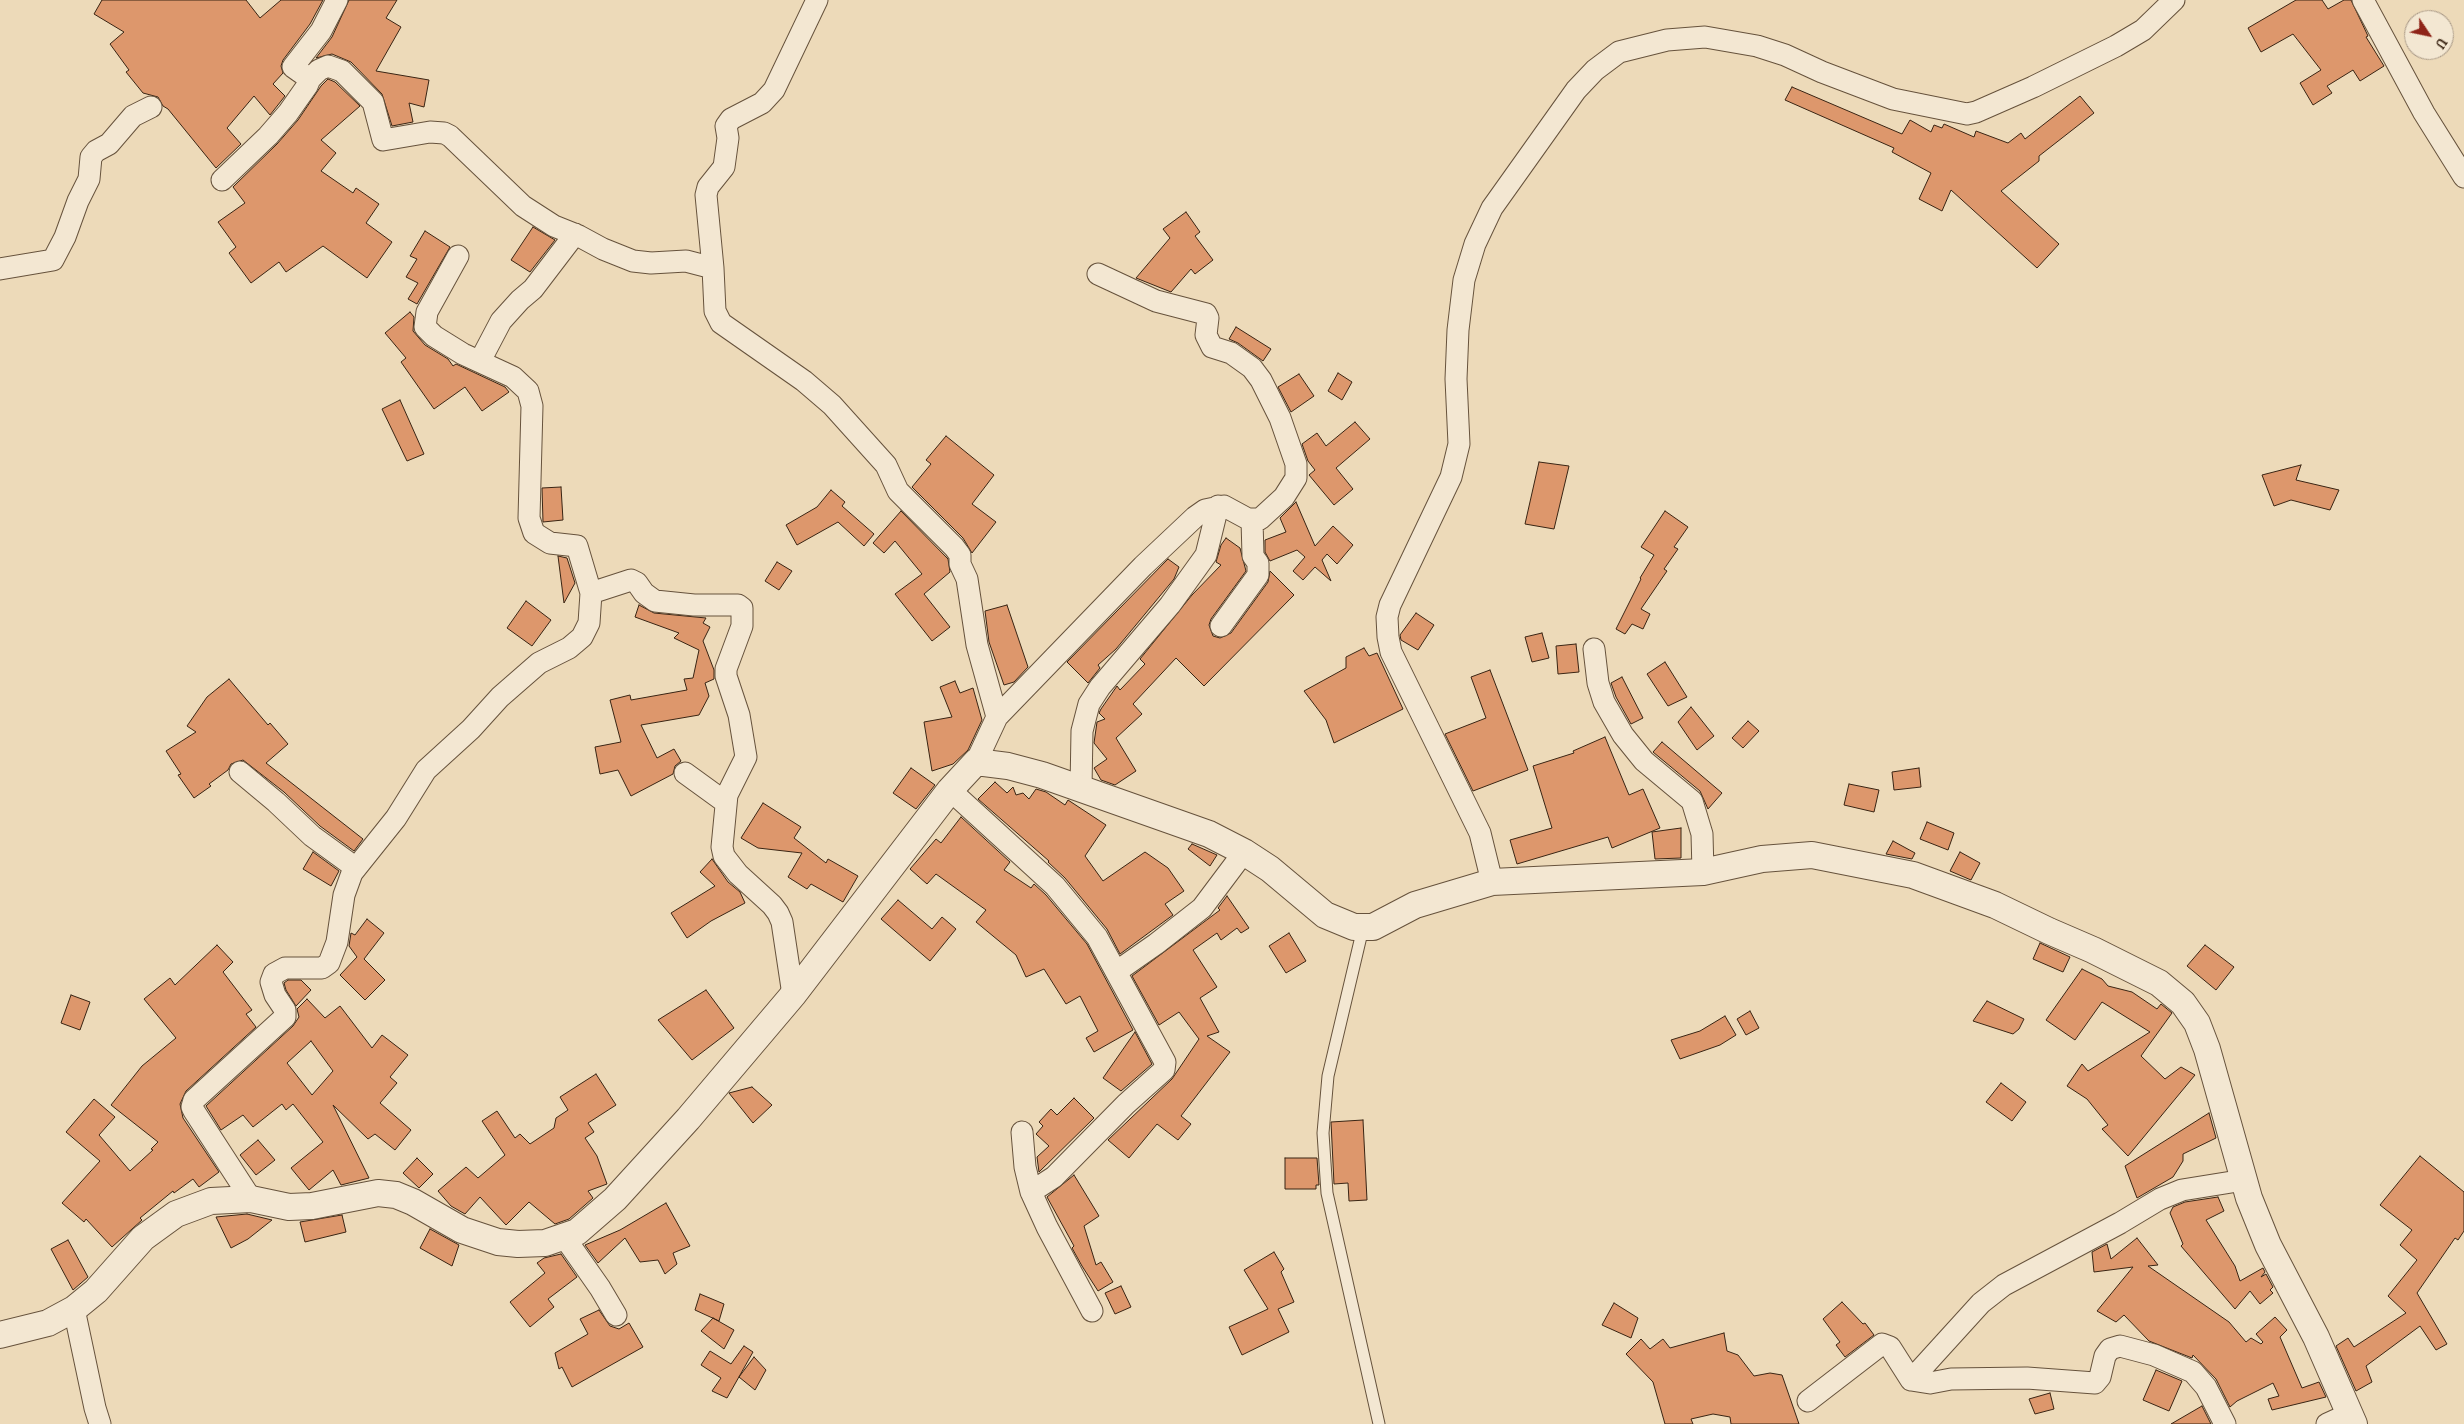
<!DOCTYPE html>
<style>
body{margin:0}
#map{position:relative;width:2464px;height:1424px;overflow:hidden;background:#eddab9;font-family:Alegreya,serif}
canvas{display:block}
.north{position:absolute;left:2404px;top:10px;width:50px;height:50px;box-sizing:border-box;background:#f3e7d2;border:1px solid #a99986;border-radius:50%;rotate:124deg;font-size:14px;font-weight:700;line-height:20px;text-align:center;color:#392413}
.north::after{content:'';display:block;margin:auto;width:18px;height:22px;background:#8f2418;clip-path:polygon(50% 0,100% 100%,50% 72%,0 100%)}
</style>
<div id="map">
<canvas width="2464" height="1424"></canvas>
<div class="north">U</div>
</div>
<script>
const context = document.querySelector('canvas').getContext('2d');
context.lineJoin = 'round';
function paint(path, color) { context.fillStyle = color; context.fill(path, 'evenodd'); }
const toPath = rows => new Path2D(rows.map(r => 'M' + r).join(''));
function trace(path, color, width, dash) { context.strokeStyle = color; context.lineWidth = width; context.lineCap = dash ? 'butt' : 'round'; context.setLineDash(dash || []); context.stroke(path); }
const building = toPath([
 [102,0,246,0,260,18,281,0,323,0,310,24,283,60,281,66,283,73,273,84,285,96,270,115,254,96,227,128,241,144,216,168,168,109,163,106,158,97,143,93,126,72,129,70,110,44,124,32,94,14,102,0],
 [349,0,397,0,386,18,401,27,376,71,429,80,424,107,409,103,413,122,392,126,382,94,351,62,332,54,316,58,332,37,349,0],
 [2296,0,2322,0,2328,9,2344,0,2351,0,2368,36,2366,37,2384,66,2360,81,2353,70,2327,86,2332,93,2313,105,2300,83,2321,70,2293,34,2261,52,2248,28,2296,0],
 [328,79,335,82,360,106,321,140,336,153,321,171,353,193,356,188,379,204,366,223,392,242,367,278,323,246,286,272,279,262,251,283,229,253,236,247,218,222,245,203,233,187,277,144,298,120,321,86,328,79],
 [1792,87,1902,134,1910,120,1931,132,1934,125,1942,128,1944,124,1974,137,1976,131,2008,143,2021,133,2025,139,2080,96,2094,113,2039,156,2039,161,2001,191,2059,244,2037,268,1951,190,1942,211,1919,199,1931,173,1892,152,1894,148,1785,100,1792,87],
 [1186,212,1200,232,1195,236,1213,260,1195,274,1191,269,1171,292,1136,278,1170,238,1163,229,1186,212],
 [533,227,555,240,530,272,511,260,533,227],
 [425,231,450,247,417,304,408,299,418,283,406,277,417,259,410,256,425,231],
 [410,312,414,317,413,331,425,345,448,359,453,366,456,364,505,387,509,392,482,411,465,387,434,409,401,362,406,358,385,333,410,312],
 [1236,327,1271,349,1263,361,1238,343,1229,339,1236,327],
 [1338,373,1352,382,1342,400,1328,391,1338,373],
 [1299,374,1314,396,1291,412,1278,387,1299,374],
 [400,400,424,454,407,461,382,409,400,400],
 [1355,422,1370,439,1336,468,1353,489,1334,505,1309,475,1315,470,1308,461,1302,444,1317,433,1326,446,1355,422],
 [946,436,994,475,972,504,996,522,972,553,963,538,912,487,931,464,926,460,946,436],
 [1539,462,1569,466,1554,529,1525,524,1539,462],
 [2301,465,2296,480,2339,490,2330,510,2291,500,2274,506,2262,475,2301,465],
 [561,487,563,520,543,522,542,488,561,487],
 [831,490,845,502,842,506,874,534,864,546,838,522,797,545,786,525,817,507,831,490],
 [1296,502,1315,546,1333,526,1353,545,1337,564,1327,554,1322,560,1331,581,1315,567,1303,580,1293,571,1305,557,1297,550,1270,561,1265,552,1265,540,1286,532,1280,518,1296,502],
 [901,511,948,559,950,572,924,594,950,627,932,641,895,594,922,574,895,541,884,553,873,543,901,511],
 [1665,511,1688,527,1674,547,1678,549,1664,569,1667,571,1641,609,1650,614,1643,629,1632,624,1625,634,1616,629,1641,579,1640,578,1654,555,1641,547,1665,511],
 [1226,538,1240,548,1246,571,1211,619,1209,625,1213,636,1220,638,1231,633,1268,582,1270,571,1294,595,1204,686,1176,658,1133,704,1142,714,1116,738,1136,771,1115,785,1101,780,1094,768,1107,759,1094,743,1097,722,1105,719,1099,713,1101,709,1117,686,1120,690,1145,664,1140,659,1192,595,1221,565,1216,562,1221,545,1226,538],
 [558,556,567,558,575,583,564,603,558,556],
 [1168,559,1179,567,1174,579,1116,649,1098,665,1100,668,1088,683,1067,662,1168,559],
 [777,562,792,571,779,590,765,581,777,562],
 [526,601,551,620,532,646,507,628,526,601],
 [639,605,654,613,706,618,703,623,710,627,703,641,714,670,714,679,705,683,709,696,699,715,641,725,657,758,674,749,681,761,675,766,673,774,631,796,618,770,600,774,595,747,621,742,610,700,630,695,631,700,687,690,684,679,693,678,699,650,674,638,679,633,635,617,639,605],
 [1007,605,1028,667,1014,682,1004,685,989,642,985,611,1007,605],
 [1416,613,1434,625,1418,650,1401,640,1400,635,1416,613],
 [1542,633,1549,658,1532,662,1525,637,1542,633],
 [1576,644,1579,672,1558,674,1556,646,1576,644],
 [1364,648,1369,656,1377,653,1403,709,1334,743,1326,720,1304,691,1346,668,1346,657,1364,648],
 [1665,662,1687,697,1668,706,1647,674,1665,662],
 [1490,670,1528,770,1473,791,1445,734,1486,718,1471,677,1490,670],
 [1622,677,1643,718,1631,724,1616,697,1611,683,1622,677],
 [229,679,268,725,270,723,288,744,266,763,363,839,354,851,320,826,284,792,243,760,231,764,228,770,209,784,211,786,194,798,178,775,181,774,166,751,196,732,187,726,207,697,229,679],
 [955,681,960,693,973,688,982,720,968,750,953,764,932,771,924,722,952,717,940,687,955,681],
 [1691,707,1714,736,1697,750,1678,722,1691,707],
 [1748,721,1759,731,1743,748,1732,738,1748,721],
 [1605,737,1629,795,1643,789,1660,828,1612,848,1608,837,1517,864,1510,840,1552,828,1533,766,1574,753,1573,751,1605,737],
 [1662,742,1722,793,1708,809,1700,791,1653,752,1662,742],
 [911,768,935,785,916,809,893,793,911,768],
 [1919,768,1921,787,1894,790,1892,772,1919,768],
 [995,782,1007,793,1013,787,1016,795,1023,793,1029,799,1036,789,1046,792,1065,805,1068,800,1106,825,1085,856,1103,881,1145,852,1168,868,1184,891,1165,904,1173,915,1120,954,1107,929,1065,878,1048,862,1049,861,978,799,995,782],
 [1849,784,1879,790,1874,812,1844,805,1849,784],
 [763,803,801,827,794,838,826,863,828,859,858,876,843,902,811,884,807,889,788,877,802,853,758,848,741,838,763,803],
 [961,817,1010,862,1004,870,1031,888,1034,884,1046,895,1087,944,1133,1030,1094,1052,1086,1038,1098,1031,1080,996,1066,1004,1044,969,1026,977,1016,955,976,922,986,910,936,874,927,884,910,869,936,839,941,843,961,817],
 [1927,822,1954,833,1948,850,1920,839,1927,822],
 [1681,828,1681,858,1655,859,1652,832,1681,828],
 [1893,841,1915,853,1912,859,1886,854,1893,841],
 [1192,844,1217,855,1210,866,1188,849,1192,844],
 [313,852,339,871,331,886,303,869,313,852],
 [1960,852,1980,863,1971,880,1950,871,1960,852],
 [712,859,728,882,740,892,745,903,711,921,687,938,671,913,715,886,700,872,712,859],
 [1227,896,1249,928,1241,933,1237,928,1221,940,1217,933,1193,950,1217,987,1200,998,1219,1032,1207,1036,1230,1052,1181,1116,1191,1124,1178,1140,1157,1124,1129,1158,1108,1140,1172,1079,1199,1039,1179,1012,1159,1025,1132,976,1220,910,1218,908,1227,896],
 [898,900,932,929,942,917,956,929,930,961,881,919,898,900],
 [367,919,384,933,364,959,385,980,365,1000,340,975,357,957,349,946,351,933,355,935,367,919],
 [1289,933,1306,961,1286,973,1269,946,1289,933],
 [2040,943,2070,957,2063,972,2033,959,2040,943],
 [217,945,233,962,223,972,252,1010,246,1014,256,1027,186,1091,180,1104,183,1118,219,1172,199,1187,193,1179,174,1193,173,1191,140,1218,142,1220,112,1247,86,1219,84,1222,62,1203,100,1161,66,1132,94,1099,115,1117,99,1135,130,1171,153,1150,151,1149,158,1142,111,1105,142,1066,176,1038,144,999,170,978,175,985,217,945],
 [2205,945,2234,967,2216,990,2187,966,2205,945],
 [2082,969,2102,979,2108,986,2132,992,2157,1009,2161,1004,2172,1013,2141,1056,2165,1079,2181,1067,2195,1075,2128,1156,2102,1129,2108,1125,2087,1099,2067,1086,2082,1064,2088,1071,2150,1032,2102,1002,2075,1040,2046,1020,2082,969],
 [288,980,301,980,311,990,296,1006,286,990,284,983,288,980],
 [706,990,734,1028,692,1060,658,1020,706,990],
 [71,995,90,1002,80,1030,61,1023,71,995],
 [307,999,325,1018,340,1006,372,1048,382,1035,408,1055,390,1077,397,1083,380,1103,411,1130,395,1150,375,1134,368,1139,333,1105,369,1178,341,1185,333,1170,309,1190,291,1168,323,1142,293,1104,286,1110,282,1104,253,1127,243,1115,221,1130,206,1106,293,1026,299,1017,297,1009,307,999],
 [311,1041,333,1071,312,1095,287,1063,311,1041],
 [1987,1001,2024,1019,2019,1029,2013,1034,1973,1021,1987,1001],
 [1750,1011,1759,1028,1746,1035,1737,1019,1750,1011],
 [1725,1016,1736,1035,1720,1045,1680,1059,1671,1040,1700,1031,1725,1016],
 [1135,1032,1152,1064,1121,1091,1103,1078,1135,1032],
 [596,1074,616,1105,588,1123,594,1132,585,1138,597,1156,607,1184,588,1191,593,1198,569,1219,555,1224,529,1202,506,1225,480,1197,465,1214,451,1206,438,1191,466,1167,478,1178,505,1155,482,1121,497,1111,515,1138,520,1134,530,1144,554,1128,556,1118,568,1110,560,1097,596,1074],
 [2001,1083,2026,1102,2012,1121,1986,1102,2001,1083],
 [752,1087,772,1105,753,1123,729,1093,752,1087],
 [1074,1098,1094,1118,1039,1172,1037,1157,1049,1146,1036,1134,1043,1126,1039,1122,1051,1109,1057,1115,1074,1098],
 [2209,1113,2216,1138,2183,1154,2183,1161,2173,1177,2137,1198,2125,1166,2209,1113],
 [1363,1120,1367,1200,1349,1201,1348,1183,1334,1184,1331,1122,1363,1120],
 [258,1140,275,1160,256,1175,240,1155,258,1140],
 [2420,1156,2464,1192,2464,1231,2458,1240,2455,1238,2417,1293,2447,1344,2436,1350,2420,1326,2366,1366,2372,1382,2356,1391,2336,1346,2348,1338,2354,1347,2406,1313,2388,1296,2417,1260,2400,1245,2412,1230,2380,1205,2420,1156],
 [417,1158,433,1174,419,1188,403,1173,417,1158],
 [1285,1158,1317,1158,1319,1185,1316,1185,1316,1189,1285,1189,1285,1158],
 [1074,1175,1099,1216,1084,1226,1096,1265,1101,1262,1113,1282,1098,1291,1082,1266,1072,1248,1074,1246,1047,1197,1074,1175],
 [2218,1197,2224,1211,2206,1220,2235,1266,2240,1281,2263,1268,2265,1272,2261,1277,2266,1274,2273,1287,2270,1290,2273,1293,2260,1304,2250,1291,2235,1309,2181,1246,2183,1244,2170,1213,2173,1207,2185,1202,2218,1197],
 [666,1203,690,1246,673,1253,677,1264,665,1274,658,1260,640,1262,625,1238,598,1263,585,1245,620,1230,666,1203],
 [247,1214,272,1220,248,1239,231,1248,216,1217,247,1214],
 [342,1215,346,1232,305,1242,300,1222,342,1215],
 [430,1229,459,1245,452,1266,420,1248,430,1229],
 [2137,1238,2158,1265,2148,1266,2229,1322,2246,1342,2251,1338,2261,1344,2263,1342,2256,1334,2275,1317,2287,1330,2280,1337,2302,1388,2319,1382,2326,1397,2272,1410,2268,1399,2279,1396,2273,1383,2237,1401,2230,1407,2216,1379,2193,1355,2192,1358,2149,1341,2124,1315,2116,1322,2097,1311,2133,1267,2094,1272,2092,1252,2107,1244,2111,1259,2137,1238],
 [68,1240,88,1277,73,1290,51,1249,68,1240],
 [1274,1252,1284,1269,1281,1272,1294,1302,1278,1309,1289,1332,1242,1355,1229,1327,1268,1309,1244,1270,1274,1252],
 [561,1254,577,1277,548,1299,554,1307,530,1327,510,1302,545,1273,537,1263,544,1258,561,1254],
 [1121,1286,1131,1307,1115,1314,1105,1293,1121,1286],
 [700,1294,724,1304,719,1321,695,1310,700,1294],
 [1842,1302,1863,1324,1865,1323,1874,1335,1845,1357,1836,1345,1840,1342,1823,1319,1842,1302],
 [1614,1303,1638,1318,1631,1338,1602,1325,1614,1303],
 [599,1310,610,1326,619,1329,629,1323,643,1347,572,1387,562,1367,559,1369,555,1353,588,1334,580,1319,599,1310],
 [713,1318,734,1330,724,1349,701,1331,713,1318],
 [1724,1333,1727,1351,1738,1355,1754,1376,1770,1373,1782,1375,1799,1424,1731,1424,1730,1417,1713,1414,1691,1419,1693,1424,1665,1424,1653,1382,1626,1354,1641,1339,1650,1349,1663,1339,1670,1348,1724,1333],
 [744,1346,753,1352,727,1398,712,1391,721,1378,701,1365,710,1351,731,1364,744,1346],
 [754,1357,766,1370,755,1390,739,1377,754,1357],
 [2156,1370,2182,1381,2169,1411,2143,1400,2156,1370],
 [2050,1393,2054,1409,2035,1414,2029,1399,2050,1393],
 [2202,1406,2211,1424,2171,1424,2202,1406]
]);
paint(building, '#dd976c');
trace(building, '#392413', 1);
const service = toPath([
 [1363,928,1328,1076,1323,1133,1327,1193,1379,1424]
]);
const minor = toPath([
 [337,0,321,31,293,67,310,79,319,70,328,66,342,71,373,102,383,140,430,132,444,133,450,136,523,206,554,226,579,236,603,249,633,261,651,263,686,261,713,268,715,311,721,323,804,381,832,405,886,465,898,491,954,547,960,555,960,564,967,579,977,645,997,717,976,762],
 [2363,0,2424,113,2464,177],
 [222,180,268,136,288,113,307,86,310,79],
 [458,256,427,312,425,327,434,336,463,354,513,377,528,391,532,406,529,518,534,533,550,543,577,546,591,593,631,580,637,583,644,593,655,601,694,605,738,605,742,608,742,626,726,669,726,676,739,715,746,757,727,795,722,847,724,856,738,874,772,905,778,913,782,922,793,995],
 [713,268,706,195,708,187,724,167,728,138,726,126,731,119,762,103,774,90,817,0],
 [0,269,53,260,65,237,78,201,89,179,91,157,96,151,109,144,133,116,151,107],
 [480,361,501,321,520,300,533,289,575,234],
 [1221,626,1258,575,1258,563,1253,556,1252,520],
 [1594,649,1598,683,1604,702,1623,735,1644,761,1692,801,1702,834,1703,872],
 [997,717,1143,566,1195,517,1205,510,1224,506,1248,519,1260,519,1284,497,1296,478,1296,464,1280,418,1261,380,1252,368,1231,353,1212,347,1206,335,1208,318,1206,314,1156,301,1098,274],
 [240,772,276,802,312,836,356,868],
 [685,773,725,802],
 [1081,788,1082,731,1089,704,1100,687,1170,605,1206,555,1218,506],
 [950,790,1055,886,1097,937,1165,1062,1164,1070,1126,1104,1054,1177,1031,1192,1025,1167,1022,1132],
 [1492,882,1480,833,1391,652,1388,637,1387,617,1390,605,1451,477,1459,444,1456,379,1458,330,1464,280,1475,244,1492,208,1576,90,1595,70,1619,52,1667,40,1705,37,1757,46,1785,55,1822,72,1893,99,1967,114,1976,112,2033,87,2116,46,2143,30,2174,0],
 [1116,972,1156,944,1202,908,1244,852],
 [1031,1192,1047,1227,1092,1311],
 [251,1199,194,1111,192,1107,194,1100,285,1017,285,1010,275,995,271,982,274,974,285,968,322,968,329,963,337,942,344,895,352,873,396,818,426,770,471,729,500,697,539,663,569,648,582,637,589,623,591,593],
 [565,1238,600,1288,616,1315],
 [74,1309,95,1408,100,1424],
 [1911,1380,1930,1383,1951,1379,2027,1378,2095,1383,2100,1377,2105,1356,2110,1349,2120,1346,2154,1355,2193,1372,2206,1387,2225,1424],
 [1808,1401,1882,1344,1890,1347,1911,1380,1981,1303,2004,1285,2120,1223,2160,1199,2182,1190,2244,1180],
 [2327,1424,2349,1414]
]);
const tertiary = toPath([
 [0,1335,48,1323,74,1309,96,1291,143,1238,176,1214,211,1201,251,1199,289,1207,312,1206,378,1193,396,1195,413,1202,462,1230,498,1242,518,1244,545,1243,577,1232,615,1199,688,1119,793,995,950,790,976,762,1008,766,1042,775,1209,834,1244,852,1270,869,1325,915,1354,927,1373,927,1415,905,1492,882,1703,872,1762,859,1812,855,1913,875,1995,905,2049,931,2093,950,2159,983,2183,1003,2197,1023,2207,1049,2249,1198,2268,1245,2316,1337,2354,1424]
]);
trace(service, '#66523c', 13);
trace(minor, '#66523c', 23);
trace(tertiary, '#66523c', 28);
trace(service, '#f3e7d2', 11);
trace(minor, '#f3e7d2', 21);
trace(tertiary, '#f3e7d2', 26);
</script>
